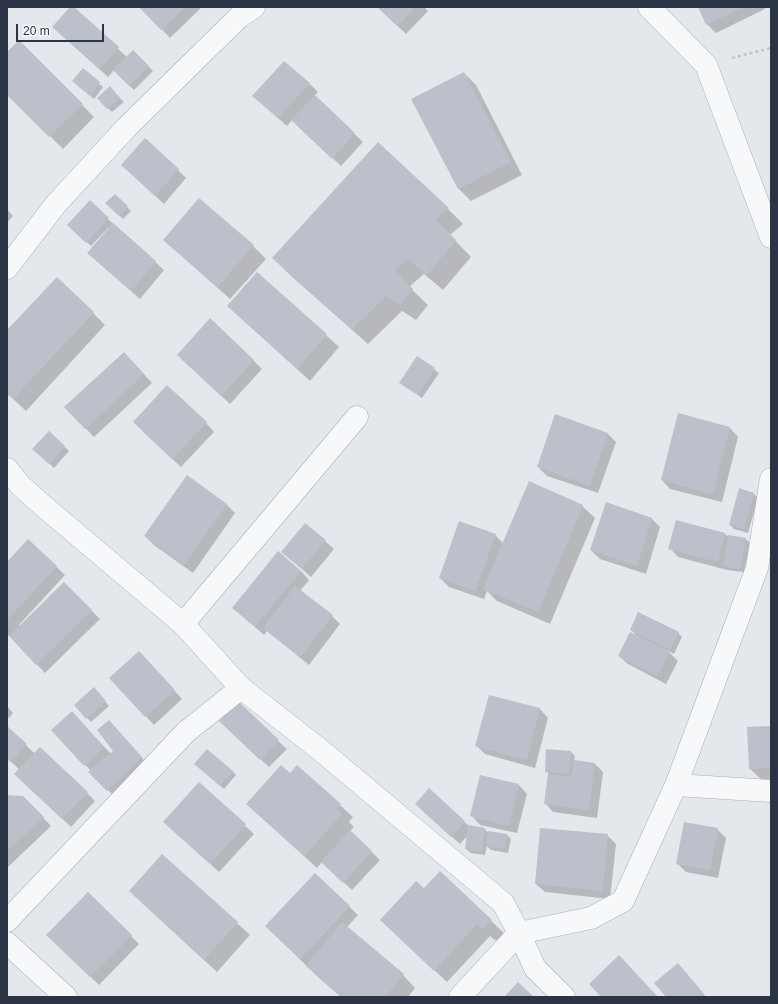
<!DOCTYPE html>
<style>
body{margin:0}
#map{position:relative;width:778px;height:1004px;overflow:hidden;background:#e4e7ec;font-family:Arial,sans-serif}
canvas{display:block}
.frame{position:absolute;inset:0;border:8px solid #2b3445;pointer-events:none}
.scale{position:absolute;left:16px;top:24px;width:88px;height:18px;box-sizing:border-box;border:2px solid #2b3445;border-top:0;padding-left:5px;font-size:12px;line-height:14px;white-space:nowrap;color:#2b3445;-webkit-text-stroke:3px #f4f6f9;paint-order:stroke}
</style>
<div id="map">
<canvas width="778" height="1004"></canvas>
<div class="frame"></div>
<div class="scale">20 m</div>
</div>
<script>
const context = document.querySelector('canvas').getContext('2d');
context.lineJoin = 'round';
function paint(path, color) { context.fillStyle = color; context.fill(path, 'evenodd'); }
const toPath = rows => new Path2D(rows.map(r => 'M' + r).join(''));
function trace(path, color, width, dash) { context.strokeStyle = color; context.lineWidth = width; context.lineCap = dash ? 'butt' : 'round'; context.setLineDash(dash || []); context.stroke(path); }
paint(toPath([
 [72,7,127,57,133,51,153,71,134,90,114,70,108,77,62,35],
 [141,7,202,7,170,38],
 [378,7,424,7,428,11,406,34],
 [699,7,764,7,765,9,716,33,707,24],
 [19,41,94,117,63,149,7,93,7,53],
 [83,70,103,87,94,99,77,85],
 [464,73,476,85,522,175,471,201,459,189,413,100],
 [309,83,318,92,314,96,363,142,341,166,292,120,287,126,262,104],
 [114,92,124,102,112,112,108,108],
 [178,170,186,178,164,204,131,173],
 [115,195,131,211,123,219,107,203],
 [199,199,253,246,266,259,230,299,164,240],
 [7,209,13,216,7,223],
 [448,209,463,224,450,235,471,257,443,290,424,274,409,287,428,305,416,320,402,311,368,344,289,274,273,258],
 [108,219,112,223,164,270,140,299,88,253,110,228,109,227,91,246,68,225],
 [257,273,339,347,310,381,228,306],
 [93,313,105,325,26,411,7,393,7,332],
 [417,357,439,373,422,398,400,383],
 [253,360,262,369,230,404,186,363],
 [132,361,152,383,94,437,65,407],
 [679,415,730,428,738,437,722,502,670,489,662,480],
 [206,423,214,432,181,467,142,431],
 [49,432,69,451,54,468,34,449],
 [607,433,616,442,598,493,547,476,538,467],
 [187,477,227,505,235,513,193,573,154,545,145,536],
 [754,494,758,498,748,533,734,529,730,525],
 [606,504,652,519,660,527,646,574,600,559,591,550],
 [582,506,595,518,550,624,497,601,487,591,484,599,449,587,440,578,495,535,504,544],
 [676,521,725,534,729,537,745,539,750,543,744,572,727,570,678,557,670,548],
 [28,540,65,575,19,625,20,626,64,583,100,619,45,673,9,635,7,638,7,563],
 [325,541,334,549,311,577,282,552],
 [301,571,309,580,300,591,332,616,340,624,309,665,267,631,264,635,233,608],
 [631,630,678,633,682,637,674,654,667,650,678,661,666,684,628,664,619,656,636,635],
 [147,660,182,699,154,725,110,678],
 [98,693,109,706,91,722,75,705],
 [7,706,13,713,9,718,7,716],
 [540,709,548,718,535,768,485,754,477,746],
 [80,721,111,754,114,751,109,721,149,766,117,799,90,772,91,771,52,730],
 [7,727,35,754,87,793,95,801,71,827,24,783,20,770,7,758],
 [771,727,771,781,763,781,750,769],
 [229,730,278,741,287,749,269,767],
 [571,752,575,756,574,761,595,764,603,772,597,818,553,812,545,803,549,774,546,771],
 [297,766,353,817,349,822,354,827,350,831,380,860,352,890,322,862,317,868,260,816],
 [200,768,232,771,236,775,224,789],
 [199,783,254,834,219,872,173,830],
 [519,785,527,794,517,833,480,825,472,816],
 [7,796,23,797,51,826,7,868],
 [416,804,464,822,469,826,484,829,489,833,507,835,511,839,508,853,491,850,487,846,485,855,471,853,466,849,468,835,460,844],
 [717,829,726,838,718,878,686,872,677,863],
 [607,835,616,844,610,899,545,892,536,884],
 [162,855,250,935,217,972,142,903],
 [315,874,358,915,347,927,403,975,415,988,408,997,341,997,319,978,275,935],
 [424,890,491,921,504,933,496,941,490,936,447,982,394,932],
 [88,893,139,944,99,985,48,935],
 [686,973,706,997,667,997]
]), '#0003');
paint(toPath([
 [70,7,74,7,119,47,99,69,52,27],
 [139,7,185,7,161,30],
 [377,7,415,7,397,26],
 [698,7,743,7,706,25],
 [19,40,83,104,49,137,7,95,7,52],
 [133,50,149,66,129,86,113,70],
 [284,61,310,83,278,118,252,96],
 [83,68,100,82,90,96,72,81],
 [464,72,511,162,458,189,411,99],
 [110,86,120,98,107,109,97,98],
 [315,95,355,133,332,159,291,120],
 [145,138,179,169,155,196,121,165],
 [378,142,449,208,435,219,456,240,427,275,408,259,394,270,413,289,400,305,386,296,352,329,272,258],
 [115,194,128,206,119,216,105,203],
 [199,198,254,245,217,287,163,240],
 [90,200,109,218,86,243,67,225],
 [113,223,156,261,131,291,87,253],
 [257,272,327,334,297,369,227,306],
 [57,277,94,312,13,399,7,394,7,330],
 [210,318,254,360,221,396,177,355],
 [124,352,144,374,85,429,64,407],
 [417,356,435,368,418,395,399,383],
 [167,385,207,422,172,459,133,422],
 [678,413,730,427,713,494,661,480],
 [555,414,608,433,590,486,537,467],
 [49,431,65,446,49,464,32,449],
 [187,475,227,504,184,565,144,536],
 [529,481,583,505,538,612,483,589],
 [739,488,754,493,744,529,729,525],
 [606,502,652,518,637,566,590,550],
 [676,520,725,533,718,562,668,549],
 [459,521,496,534,475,591,439,578],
 [305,523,326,540,302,569,281,552],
 [728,535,746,538,740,569,723,566],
 [28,539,57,566,7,620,7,562],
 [278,551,301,571,255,627,232,608],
 [64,582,92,610,36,665,9,636],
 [295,586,333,615,300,657,263,628],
 [638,612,679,632,670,650,630,630],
 [630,632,670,652,657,676,618,656],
 [139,651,175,690,145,717,109,678],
 [94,687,106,701,86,719,74,705],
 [489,695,540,708,527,760,475,746],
 [238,701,279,740,260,760,219,721],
 [72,711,104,747,84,766,51,730],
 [109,720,142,757,107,791,88,772,113,751,97,730],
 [7,726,27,744,10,762,7,758],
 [771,726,771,768,749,769,747,727],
 [40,747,88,792,62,819,14,774],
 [207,749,233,771,220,786,194,764],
 [546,749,571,751,569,774,545,772],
 [574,760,595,763,589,810,544,804,548,774,571,777],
 [281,765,290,773,297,765,341,804,337,809,342,814,304,856,246,804],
 [480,775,519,784,509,826,470,816],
 [199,782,246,824,210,864,163,822],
 [429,788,465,821,451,837,415,804],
 [7,795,23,796,44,817,7,851],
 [684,822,718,828,710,870,676,864],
 [468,825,485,828,482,852,465,849],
 [540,828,608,834,602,891,535,884],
 [350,830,372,851,343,883,321,862],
 [488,831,507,834,505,849,486,846],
 [162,854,238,922,204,960,129,891],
 [440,871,492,920,483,930,477,924,434,971,380,920,416,881,424,888],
 [315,873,350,906,300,959,265,926],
 [88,892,132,935,90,977,46,935],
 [342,922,404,974,385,997,342,997,306,966],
 [619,955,658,997,601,997,589,984],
 [678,963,704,994,700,997,666,997,654,983],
 [518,982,534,997,504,997]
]), '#bbc0ca');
const street = toPath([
 [649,7,706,65,771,237],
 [7,268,56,204,126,128,239,17,254,7],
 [7,469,20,485,41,504,183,624,241,688,318,748,503,903,519,933,535,968,564,997],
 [183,624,357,417],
 [676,785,771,791],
 [7,921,186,732,241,688],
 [7,943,66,997],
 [460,997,519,933,591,918,623,901,676,785,757,568,771,479]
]);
trace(street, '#a9aeb7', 23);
trace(toPath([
 [732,58,771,48]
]), '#c2c5cb', 2.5, [3, 3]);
trace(street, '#f7f8fa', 22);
</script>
